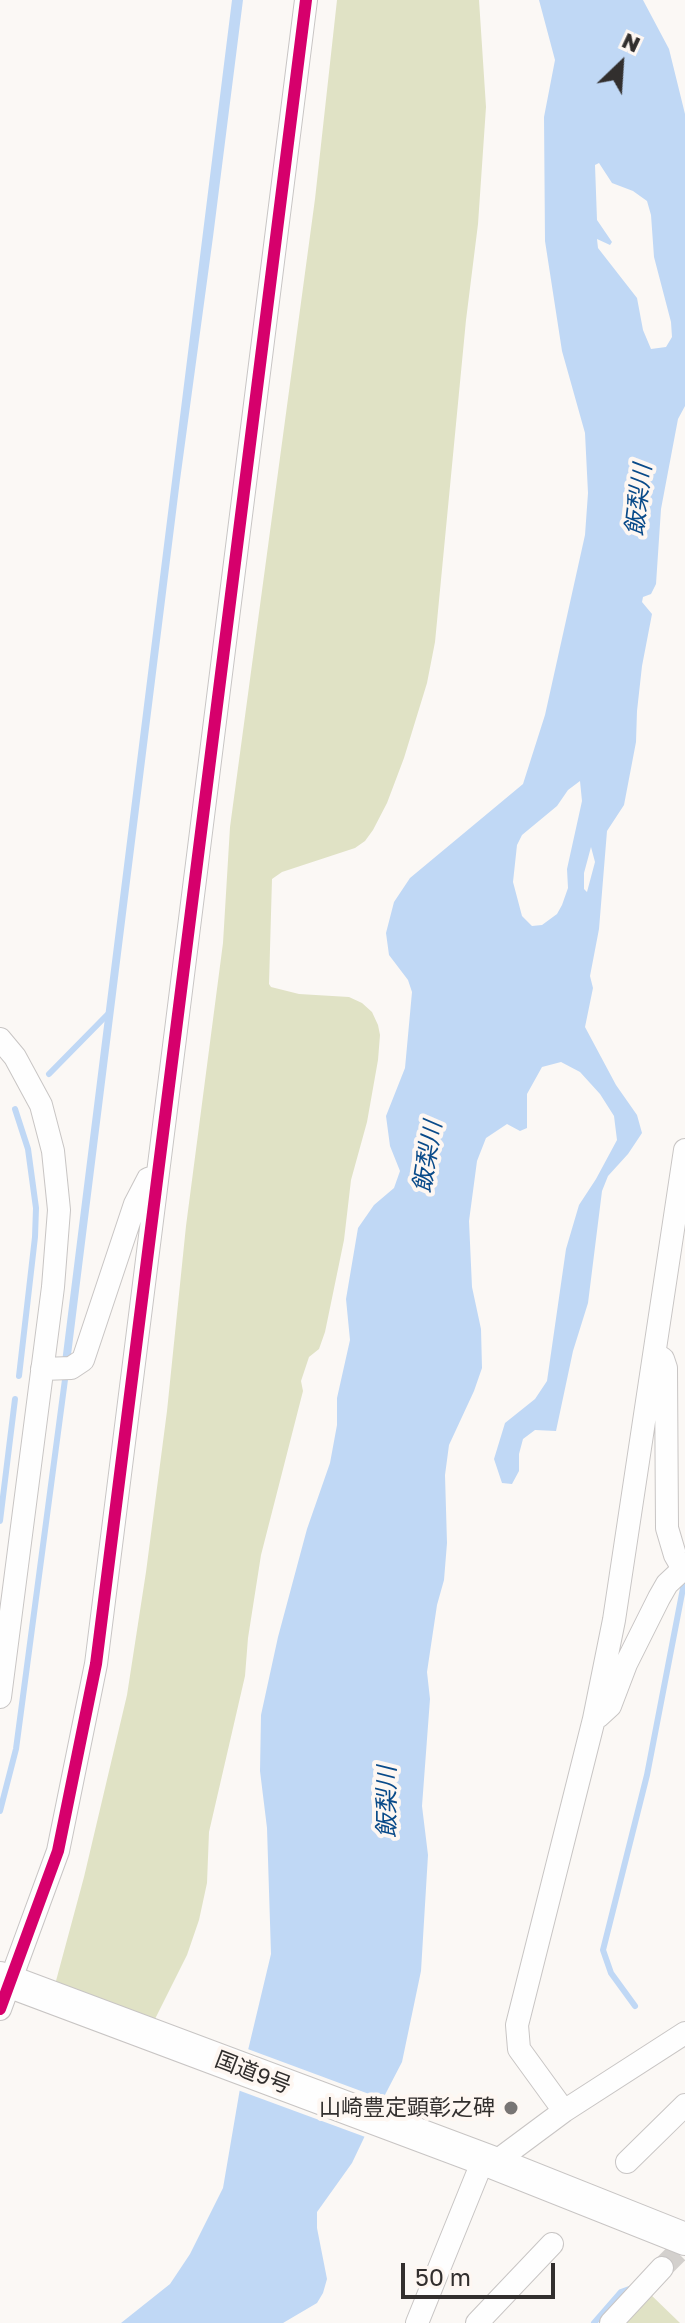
<!DOCTYPE html>
<meta charset="utf-8">
<style>
body{margin:0}
#map{position:relative;width:685px;height:2323px;overflow:hidden;background:#fbf8f5;font-family:"Golos Text",sans-serif}
canvas{display:block}
.north{position:absolute;left:581px;top:24px;width:80px;height:80px;-webkit-text-stroke:6px #fef7f2;paint-order:stroke;rotate:25deg;font-size:22px;font-weight:700;line-height:32px;text-align:center;color:#322f2e}
.north::after{content:'';display:block;margin:auto;width:28px;height:36px;background:#322f2e;clip-path:polygon(50% 0,100% 100%,50% 72%,0 100%)}
.scale{position:absolute;left:401px;top:2263px;width:154px;height:36px;box-sizing:border-box;border:4px solid #322f2e;border-top:0;padding-left:10px;font-size:24px;line-height:28px;white-space:nowrap;color:#322f2e;-webkit-text-stroke:6px #fef7f2;paint-order:stroke}
</style>
<div id="map">
<canvas width="685" height="2323"></canvas>
<div class="north">N</div>
<div class="scale">50 m</div>
</div>
<script>
const context = document.querySelector('canvas').getContext('2d');
context.lineJoin = 'round';
function paint(path, color) { context.fillStyle = color; context.fill(path, 'evenodd'); }
const toPath = rows => new Path2D(rows.map(r => 'M' + r).join(''));
function trace(path, color, width, dash) { context.strokeStyle = color; context.lineWidth = width; context.lineCap = dash ? 'butt' : 'round'; context.setLineDash(dash || []); context.stroke(path); }
function label(font, color, halo, rows, align = 'center') {
  context.font = font + ' "Golos Text","Noto Sans JP",sans-serif'; context.lineWidth = 8; context.setLineDash([]); context.textBaseline = 'middle'; context.strokeStyle = halo; context.fillStyle = color; for (const [text, x, y, turn = 0] of rows) {
    context.save(); context.translate(x, y); context.rotate((+turn || 0) * Math.PI / 180); context.textAlign = isNaN(turn) ? turn : align; if (halo) context.strokeText(text, 0, 0); context.fillText(text, 0, 0); context.restore();
  }
}
paint(toPath([
 [337,0,479,0,486,107,478,224,466,320,435,642,427,683,404,758,387,803,373,830,365,841,355,848,282,872,272,879,269,984,271,987,299,994,349,997,362,1003,372,1012,378,1025,380,1035,378,1060,367,1122,351,1180,344,1240,325,1332,319,1349,309,1357,301,1381,303,1391,261,1555,248,1638,245,1676,209,1832,207,1883,199,1920,187,1955,150,2029,53,1992,84,1877,127,1695,146,1572,167,1411,186,1226,223,943,230,827,315,199],
 [647,2291,680,2323,617,2323]
]), '#e0e2c5');
paint(toPath([
 [232,0,243,0,213,237,180,480,70,1363,62,1362],
 [539,0,643,0,669,49,685,114,685,406,678,419,661,509,656,584,651,594,643,597,642,602,652,614,642,666,637,711,636,742,624,805,607,831,599,929,590,976,593,988,585,1027,616,1085,637,1115,642,1133,628,1154,608,1176,602,1191,588,1303,573,1351,556,1431,535,1430,523,1439,519,1454,519,1471,512,1484,502,1483,494,1459,505,1423,535,1399,547,1381,566,1249,579,1205,596,1179,617,1140,614,1116,600,1094,580,1072,561,1062,542,1067,527,1094,527,1128,520,1131,507,1124,486,1138,477,1161,469,1221,472,1287,481,1329,482,1368,474,1391,449,1445,445,1475,447,1543,444,1580,437,1605,427,1672,430,1699,422,1806,428,1855,421,1971,402,2062,374,2116,244,2067,271,1954,267,1828,260,1771,261,1715,278,1637,307,1529,330,1463,337,1425,337,1398,350,1340,346,1299,358,1228,374,1205,394,1188,400,1171,390,1146,386,1116,405,1068,412,992,408,980,389,955,386,933,394,902,410,878,523,784,545,715,585,535,588,493,585,433,562,351,545,241,544,117,555,60],
 [599,163,612,183,633,191,647,201,651,215,654,257,671,322,672,337,666,347,651,349,643,330,637,298,598,248,597,239,610,245,612,242,597,220,595,165],
 [580,781,582,801,567,869,568,888,562,905,557,914,542,925,532,926,522,916,513,882,517,845,522,835,557,806,568,790],
 [591,847,595,862,587,892,584,889,584,873],
 [243,2071,372,2121,352,2163,317,2212,317,2228,327,2279,323,2293,317,2303,283,2323,121,2323,170,2284,190,2254,223,2188]
]), '#c0d8f5');
paint(toPath([
 [245,2048,388,2101,368,2138,235,2089]
]), '#fbf8f5');
trace(toPath([
 [49,1074,107,1015],
 [15,1109,28,1149,36,1208,35,1237,19,1376],
 [0,1521,15,1399],
 [0,1811,16,1749,66,1372],
 [635,2006,611,1973,603,1950,647,1775,684,1583],
 [658,2263,675,2246],
 [594,2323,621,2292,632,2288]
]), '#c0d8f5', 6);
trace(toPath([
 [662,2268,685,2245]
]), '#d3d0cd', 22, [22, 11]);
const minor = toPath([
 [0,1039,15,1057,41,1105,53,1151,59,1210,53,1287,0,1697],
 [42,1369,71,1368,83,1360,135,1204,148,1179,157,1176],
 [598,1717,610,1706,626,1664,659,1598,667,1584,683,1569,675,1555,667,1528,666,1368,663,1359,657,1355],
 [0,2009,58,1851,96,1664,306,0],
 [564,2111,519,2049,517,2025,594,1719,614,1620,685,1150],
 [627,2162,685,2105],
 [494,2163,564,2111,685,2033],
 [417,2323,483,2160],
 [477,2323,552,2244],
 [611,2323,662,2268]
]);
const highway = toPath([
 [0,1978,494,2163,685,2239]
]);
trace(minor, '#c8c5c4', 24);
trace(highway, '#c8c5c4', 34);
trace(minor, '#fefefe', 22);
trace(highway, '#fefefe', 32);
trace(toPath([
 [0,2009,58,1851,96,1664,306,0]
]), '#d6006c', 12);
for (const [x, y, r, color] of [
 [511,2108,8,"#787574"]
]) { const dot = new Path2D(); dot.arc(x, y, r, 0, 2 * Math.PI); context.fillStyle = color; context.fill(dot); trace(dot, '#fef7f2', 3); }
label('22px', '#322f2e', '#fef7f2', [
 ["国道9号",253,2073,21]
]);
label('22px', '#322f2e', '#fef7f2', [
 ["山崎豊定顕彰之碑",495,2108]
], 'right');
label('italic 24px', '#094a89', '#fef7f2', [
 ["飯梨川",639,500,-83],
 ["飯梨川",428,1157,-81],
 ["飯梨川",387,1802,-90]
]);
</script>
